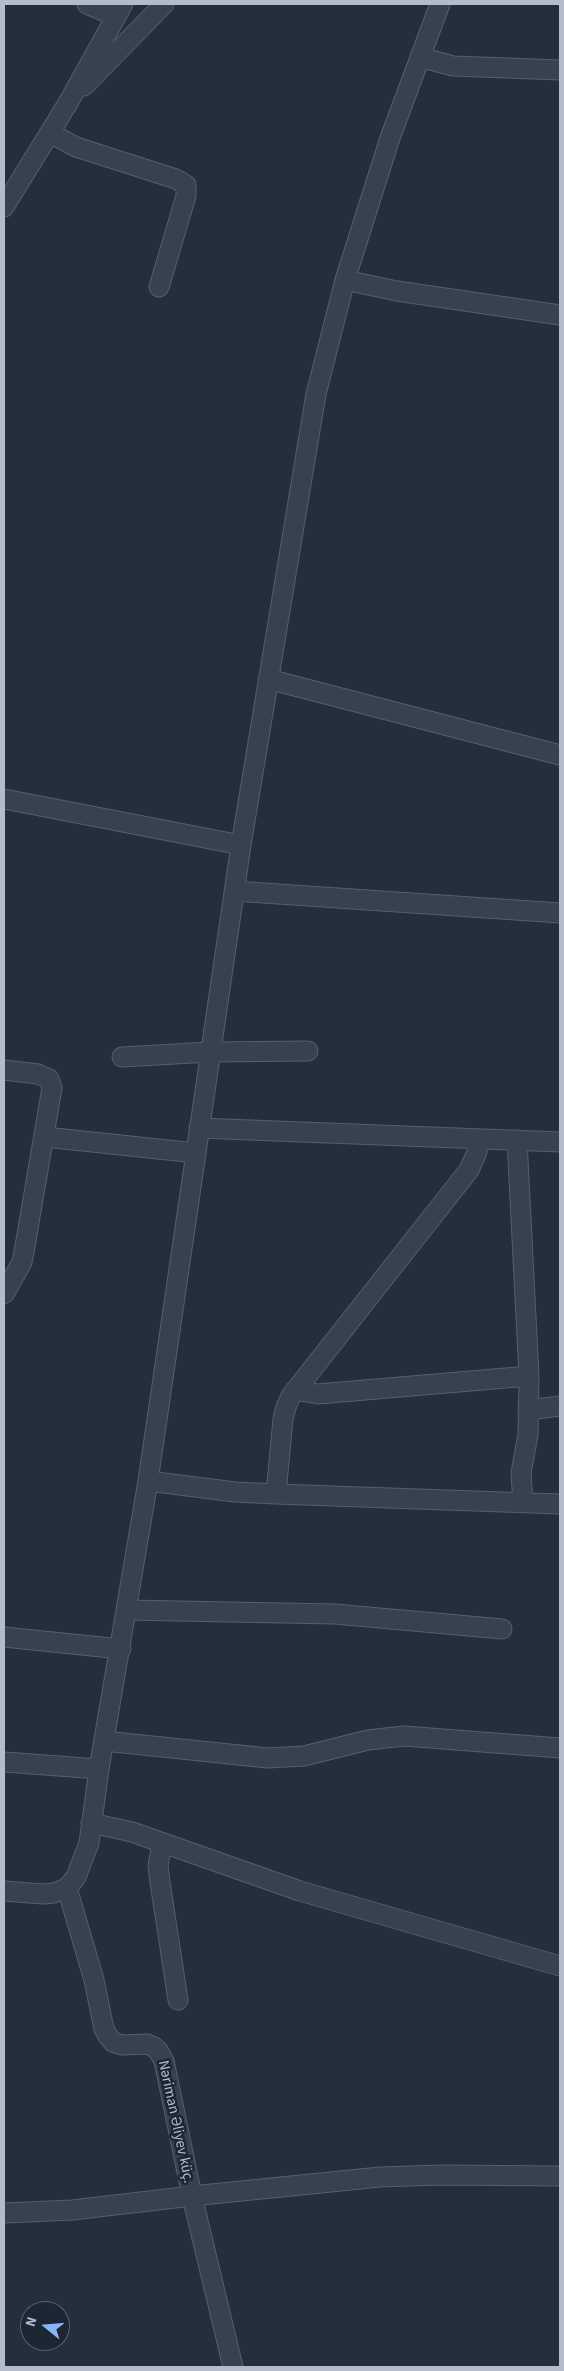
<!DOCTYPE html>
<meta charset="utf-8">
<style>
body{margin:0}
#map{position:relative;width:564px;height:2371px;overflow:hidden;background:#242f3e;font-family:"Source Sans 3",sans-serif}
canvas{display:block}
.frame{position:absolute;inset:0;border:5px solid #b4bcc9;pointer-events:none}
.north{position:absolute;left:20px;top:2301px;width:50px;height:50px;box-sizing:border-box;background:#1d2633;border:1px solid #59626f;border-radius:50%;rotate:287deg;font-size:14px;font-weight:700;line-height:20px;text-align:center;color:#b4bcc9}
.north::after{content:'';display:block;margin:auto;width:18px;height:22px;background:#8ab4f8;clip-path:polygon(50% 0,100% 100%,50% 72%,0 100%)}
</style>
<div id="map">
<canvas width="564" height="2371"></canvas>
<div class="frame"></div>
<div class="north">N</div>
</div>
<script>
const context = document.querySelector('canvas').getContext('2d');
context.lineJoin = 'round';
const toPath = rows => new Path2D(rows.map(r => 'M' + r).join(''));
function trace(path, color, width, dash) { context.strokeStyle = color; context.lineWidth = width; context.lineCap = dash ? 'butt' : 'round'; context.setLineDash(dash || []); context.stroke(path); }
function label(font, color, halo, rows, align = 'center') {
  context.font = font + ' "Source Sans 3",sans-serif'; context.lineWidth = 5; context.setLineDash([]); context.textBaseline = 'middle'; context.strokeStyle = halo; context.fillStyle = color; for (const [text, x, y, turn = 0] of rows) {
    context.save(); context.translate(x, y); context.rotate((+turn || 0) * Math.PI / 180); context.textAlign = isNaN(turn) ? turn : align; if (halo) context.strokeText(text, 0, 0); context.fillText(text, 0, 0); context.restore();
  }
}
const minor = toPath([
 [87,4,115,16],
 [420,57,453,66,560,70],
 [84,86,164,4],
 [50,133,76,147,176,179,186,185,186,196,159,287],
 [4,207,68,103,123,4],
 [345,280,397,291,560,315],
 [268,679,560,755],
 [4,799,241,845],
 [234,891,560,913],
 [122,1057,210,1052,308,1051],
 [4,1070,38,1074,49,1079,52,1088,24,1252,22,1262,4,1294],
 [199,1128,560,1142],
 [45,1137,196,1153],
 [517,1140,529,1376,528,1435,521,1473,523,1502],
 [295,1390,318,1394,529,1376],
 [528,1410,560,1406],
 [148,1481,235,1492,276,1494,560,1504],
 [276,1494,283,1419,286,1407,291,1396,469,1170,477,1152,477,1139],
 [127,1610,335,1614,502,1629],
 [4,1637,121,1649],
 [104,1741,268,1758,304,1756,368,1740,404,1736,560,1748],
 [4,1762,99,1769],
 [91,1823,132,1832,300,1891,560,1966],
 [162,1843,158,1866,160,1882,178,2000],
 [67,1888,94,1980,104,2029,108,2036,113,2042,122,2045,147,2044,154,2047,159,2052,164,2061,192,2196,233,2367],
 [4,1891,43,1894,54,1893,67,1888,76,1877,89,1843,99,1769,148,1481,241,845,316,394,345,280,390,138,440,4],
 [4,2213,72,2210,192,2196,380,2177,442,2175,560,2176]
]);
trace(minor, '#565f6c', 21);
trace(minor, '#38414e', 19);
label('15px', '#b4bcc9', '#1d2633', [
 ["Nəriman Əliyev küç.",175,2122,78]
]);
</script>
